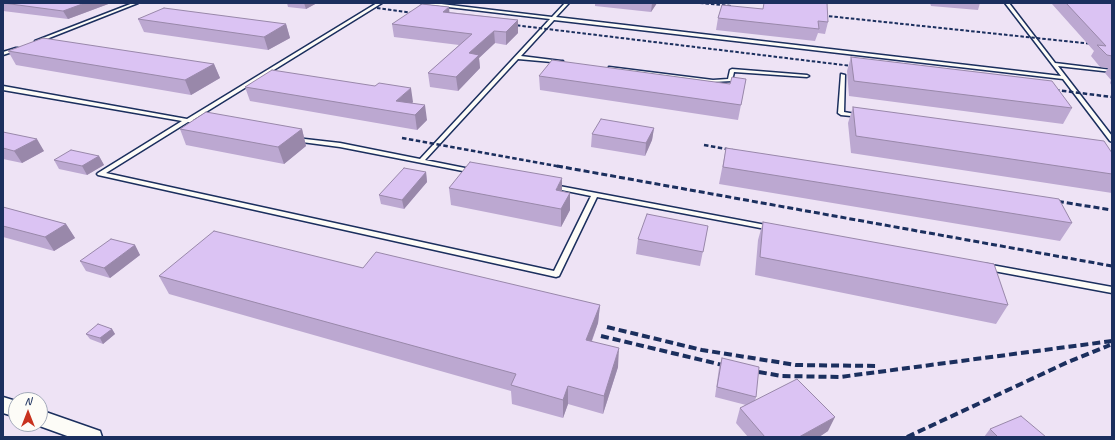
<!DOCTYPE html>
<style>
body{margin:0}
#map{position:relative;width:1115px;height:440px;overflow:hidden;background:#f6f1f6;font-family:Caveat,sans-serif}
canvas{display:block}
.frame{position:absolute;inset:0;border:4px solid #1b2f5e;pointer-events:none}
.north{position:absolute;left:8px;top:392px;width:40px;height:40px;box-sizing:border-box;background:#fdfcf7;border:1px solid #a3aaba;border-radius:50%;rotate:0deg;font-size:11px;font-weight:700;line-height:16px;text-align:center;color:#1b2f5e}
.north::after{content:'';display:block;margin:auto;width:14px;height:18px;background:#c8321e;clip-path:polygon(50% 0,100% 100%,50% 72%,0 100%)}
</style>
<div id="map">
<canvas width="1115" height="440"></canvas>
<div class="frame"></div>
<div class="north">N</div>
</div>
<script>
const context = document.querySelector('canvas').getContext('2d');
context.lineJoin = 'round';
function paint(path, color) { context.fillStyle = color; context.fill(path, 'evenodd'); }
const toPath = rows => new Path2D(rows.map(r => 'M' + r).join(''));
function trace(path, color, width, dash) { context.strokeStyle = color; context.lineWidth = width; context.lineCap = dash ? 'butt' : 'round'; context.setLineDash(dash || []); context.stroke(path); }
paint(toPath([
 [3,3,1112,3,1112,437,3,437],
 [16,400,40,400,40,424,16,424]
]), '#eee3f5');
const lane = toPath([
 [133,3,138,3,39,42,35,41,133,3],
 [377,3,382,3,193,120,203,122,203,124,188,122,106,173,554,271,591,196,552,188,551,187,554,185,771,226,775,228,771,230,597,197,560,274,559,276,556,277,98,175,97,174,98,173,182,121,3,90,3,86,187,119,377,3],
 [421,3,433,3,552,17,565,3,569,3,556,17,1061,76,1005,3,1009,3,1055,63,1112,70,1112,72,1058,66,1112,136,1112,142,1110,141,1063,79,554,20,521,56,561,61,563,61,563,63,518,59,425,160,475,170,476,171,475,172,473,173,340,147,294,141,293,140,296,138,340,143,420,159,550,19,423,4,421,3],
 [16,48,18,48,18,50,3,55,3,52,16,48],
 [609,67,713,80,728,79,730,70,732,69,807,75,809,76,807,77,734,72,732,81,713,82,611,69,609,68,609,67],
 [841,74,845,75,844,112,861,115,861,117,841,115,838,113,841,74],
 [986,264,1112,287,1112,293,983,269,982,267,983,265,986,264]
]);
const street = toPath([
 [3,397,16,401,16,417,3,413,3,397],
 [40,410,100,431,102,437,70,437,34,424,40,424,40,410]
]);
trace(lane, '#1b2f5e', 3);
trace(street, '#1b2f5e', 3);
paint(lane, '#fdfcf7');
paint(street, '#fdfcf7');
trace(toPath([
 [700,3,732,6],
 [377,8,421,14],
 [818,15,1112,46],
 [506,24,860,67]
]), '#1b2f5e', 2, [3.5, 2]);
trace(toPath([
 [1048,89,1112,97],
 [402,138,562,167],
 [704,145,737,151]
]), '#1b2f5e', 2.5, [4.5, 2.5]);
trace(toPath([
 [557,166,1112,266],
 [1049,200,1112,210]
]), '#1b2f5e', 3, [6, 3]);
trace(toPath([
 [607,327,702,350,796,365,878,366],
 [601,336,731,367],
 [747,370,782,376,840,377,1112,341],
 [907,437,1068,362,1110,345]
]), '#1b2f5e', 4, [8, 4]);
paint(toPath([
 [3,3,111,3,68,19,3,11],
 [287,3,317,3,306,9,288,7],
 [595,3,657,3,651,12,595,6],
 [930,3,980,3,978,10,931,6],
 [1052,3,1112,3,1112,86,1110,83,1111,80,1105,73,1108,68,1100,67,1091,56,1094,51,1052,4],
 [722,5,828,22,825,34,818,33,815,41,716,30,718,18],
 [449,12,518,20,518,33,506,45,495,43,479,58,480,68,458,91,430,87,428,73,459,45,394,37,392,24],
 [138,19,286,24,290,38,268,50,144,32],
 [8,51,214,64,220,78,191,95,16,65],
 [851,57,1072,108,1063,124,849,96,847,71],
 [539,76,730,84,746,79,738,120,540,90],
 [245,87,413,102,412,103,427,120,417,130,250,101],
 [853,107,1112,153,1112,193,851,153,848,123],
 [654,128,652,140,645,156,591,147,592,134],
 [180,129,302,129,306,146,284,164,186,145],
 [3,132,44,151,22,163,3,159],
 [726,148,1072,223,1060,241,719,184],
 [99,156,104,165,87,175,59,169,54,160],
 [426,172,427,182,404,209,381,204,379,195],
 [449,188,562,191,570,193,570,210,561,227,451,205],
 [3,207,66,224,75,238,54,251,3,237],
 [763,222,1008,305,996,324,755,275,758,240],
 [708,226,700,266,636,254,638,239],
 [135,245,140,255,110,278,86,271,80,261],
 [363,268,600,305,598,323,592,341,618,367,603,414,568,404,563,418,512,404,511,391,169,294,159,276],
 [112,329,115,334,103,344,90,339,86,334],
 [722,358,756,397,755,401,828,431,819,437,748,437,736,423,740,408,746,405,715,397,719,368],
 [990,429,1046,437,984,437]
]), '#bca8d1');
paint(toPath([
 [85,3,111,3,68,19,63,11],
 [304,3,317,3,306,9],
 [652,3,657,3,651,12],
 [449,7,450,19,443,12],
 [518,20,518,33,506,45,506,32],
 [286,24,290,38,268,50,264,37],
 [494,31,495,43,479,58,480,68,458,91,456,77,469,53],
 [214,64,220,78,191,95,185,80],
 [411,88,413,102,402,113,396,101],
 [425,105,427,120,417,130,415,115],
 [654,128,652,140,645,156,646,143],
 [302,129,306,146,284,164,278,147],
 [37,139,44,151,22,163,14,151],
 [99,156,104,165,87,175,82,166],
 [426,172,427,182,404,209,402,200],
 [562,178,562,195,556,190],
 [570,193,570,210,561,227,561,209],
 [66,224,75,238,54,251,45,237],
 [135,245,140,255,110,278,104,268],
 [600,305,598,323,585,359,586,340],
 [112,329,115,334,103,344,100,338],
 [619,348,618,367,603,414,604,396],
 [568,386,568,404,563,418,563,400],
 [835,417,828,431,819,437,799,437]
]), '#98a');
const building = toPath([
 [3,3,85,3,63,11,3,3],
 [764,3,827,3,828,22,818,21,819,29,718,18,722,5,763,9,764,3],
 [1066,3,1112,3,1112,56,1107,55,1097,45,1106,46,1066,3],
 [422,4,449,7,443,12,518,20,506,32,494,31,469,53,479,55,456,77,428,73,472,34,392,24,422,4],
 [164,8,286,24,264,37,138,19,164,8],
 [43,38,214,64,185,80,8,51,43,38],
 [851,57,1052,81,1072,108,854,81,851,57],
 [552,60,730,84,732,77,746,79,741,105,539,76,552,60],
 [272,70,375,86,379,83,411,88,396,101,425,105,415,115,245,87,272,70],
 [853,107,1104,141,1112,153,1112,174,856,136,853,107],
 [206,112,302,129,278,147,180,129,206,112],
 [601,119,654,128,646,143,592,134,601,119],
 [3,132,37,139,14,151,3,148,3,132],
 [726,148,1059,199,1072,223,723,167,726,148],
 [71,150,99,156,82,166,54,160,71,150],
 [470,162,562,178,556,190,570,193,561,209,449,188,470,162],
 [404,168,426,172,402,200,379,195,404,168],
 [3,207,66,224,45,237,3,226,3,207],
 [647,214,708,226,703,252,638,239,647,214],
 [763,222,994,264,1008,305,760,257,763,222],
 [214,231,363,268,376,252,600,305,586,340,619,348,604,396,568,386,563,400,511,385,516,374,159,276,214,231],
 [111,239,135,245,104,268,80,261,111,239],
 [98,324,112,329,100,338,86,334,98,324],
 [722,358,759,367,756,397,717,387,722,358],
 [797,379,835,417,799,437,765,437,740,408,797,379],
 [1021,416,1046,437,998,437,990,429,1021,416]
]);
paint(building, '#dbc3f3');
trace(building, '#98a', 1);
</script>
